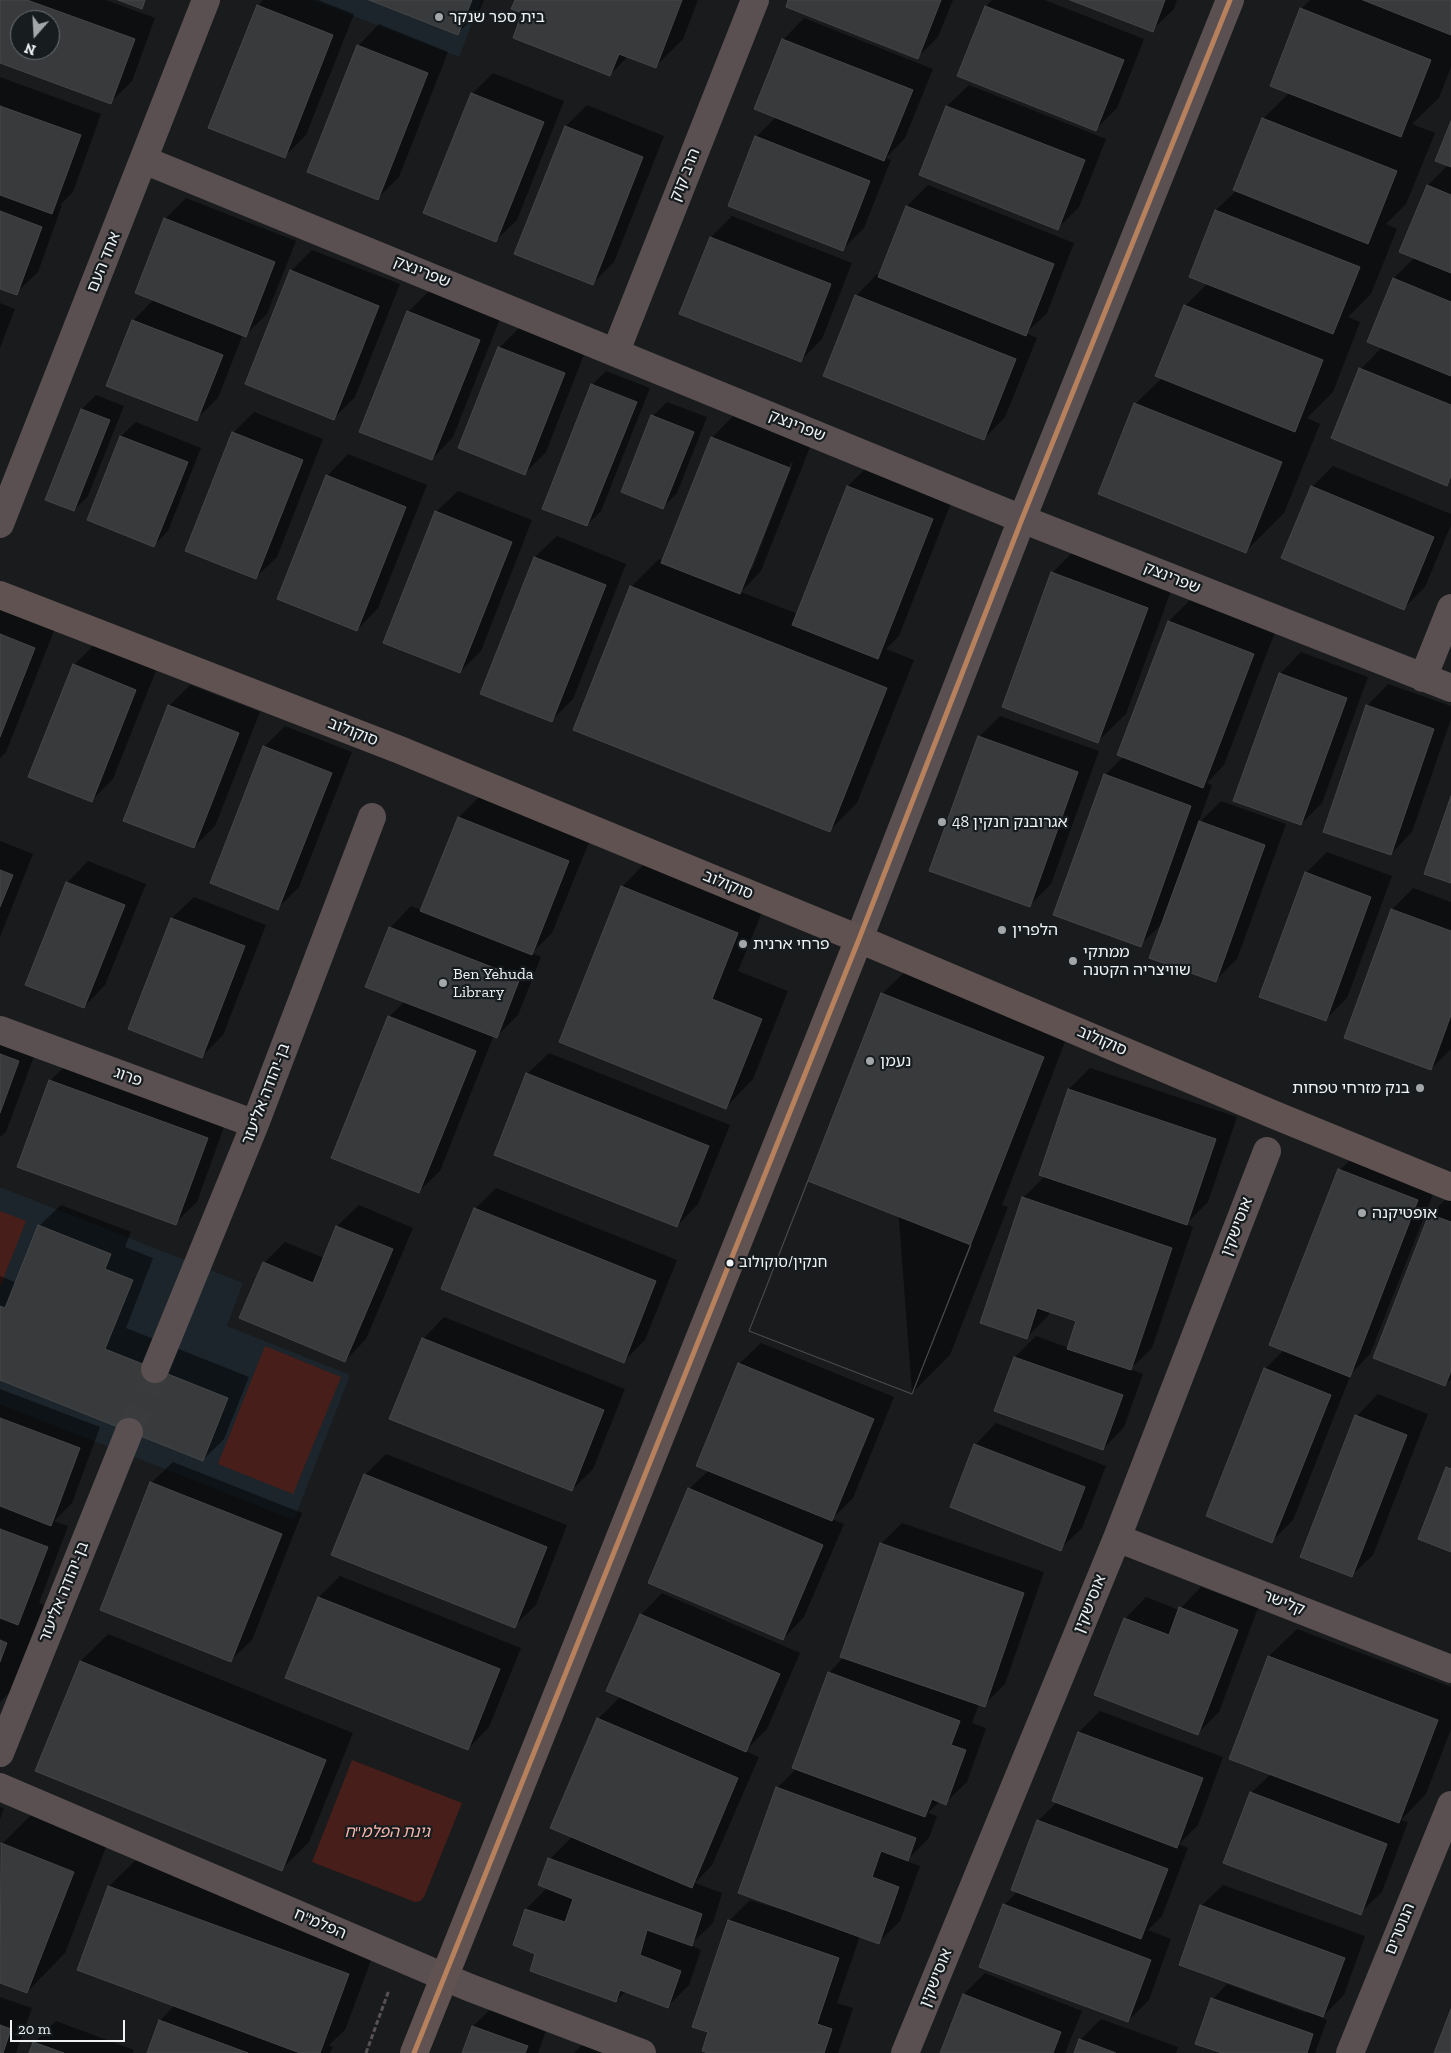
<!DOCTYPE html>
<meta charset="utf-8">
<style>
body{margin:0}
#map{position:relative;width:1451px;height:2053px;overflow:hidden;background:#191b1d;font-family:"Zilla Slab",serif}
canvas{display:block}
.north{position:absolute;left:10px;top:10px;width:50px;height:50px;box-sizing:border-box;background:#171c1f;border:1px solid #6d7275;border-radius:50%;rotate:199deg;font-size:14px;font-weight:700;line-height:20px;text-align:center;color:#eff2f5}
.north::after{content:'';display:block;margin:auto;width:18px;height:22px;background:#a4a7a9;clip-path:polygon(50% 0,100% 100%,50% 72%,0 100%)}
.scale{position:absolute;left:10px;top:2020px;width:115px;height:22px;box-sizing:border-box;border:2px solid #eff2f5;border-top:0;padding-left:6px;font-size:15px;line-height:18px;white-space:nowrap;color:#eff2f5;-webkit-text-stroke:4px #171c1f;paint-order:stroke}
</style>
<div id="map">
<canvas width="1451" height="2053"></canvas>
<div class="north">N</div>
<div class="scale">20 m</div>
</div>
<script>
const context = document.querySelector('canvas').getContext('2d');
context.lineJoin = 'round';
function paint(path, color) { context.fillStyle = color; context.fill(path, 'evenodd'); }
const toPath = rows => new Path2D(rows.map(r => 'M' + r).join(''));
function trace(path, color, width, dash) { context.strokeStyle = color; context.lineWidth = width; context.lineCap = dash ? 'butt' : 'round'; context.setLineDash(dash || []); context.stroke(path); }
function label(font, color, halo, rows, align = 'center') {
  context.font = font + ' "Zilla Slab","Noto Sans Hebrew",serif'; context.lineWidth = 4.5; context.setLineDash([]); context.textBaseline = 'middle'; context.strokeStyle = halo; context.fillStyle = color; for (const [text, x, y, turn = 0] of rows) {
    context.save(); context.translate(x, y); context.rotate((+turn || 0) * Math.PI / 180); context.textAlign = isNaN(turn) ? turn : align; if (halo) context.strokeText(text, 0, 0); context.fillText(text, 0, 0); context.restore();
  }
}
paint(toPath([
 [312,0,481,0,459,57],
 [0,1187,243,1283,227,1326,350,1375,294,1520,0,1404]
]), '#1c252b');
paint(toPath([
 [0,1211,26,1221,0,1287],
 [265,1346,341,1377,293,1494,218,1464],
 [352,1760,462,1803,424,1897,420,1901,415,1902,312,1862]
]), '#471e19');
paint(toPath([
 [0,0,106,0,155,18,132,81,111,102,0,62],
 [20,20,50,20,50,50,20,50],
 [263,0,318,0,354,14,306,135,284,157,258,6],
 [373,0,484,0,479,12,458,33],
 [516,0,698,0,683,39,655,67,628,56,610,75,524,12],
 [790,0,953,0,938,37,917,58],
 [992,0,1045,0,1144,39,1117,108,1096,129,986,6],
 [1073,0,1177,0,1174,9,1152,30],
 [1310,0,1451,0,1451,67,1439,98,1412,124,1435,133,1406,204,1386,224,1397,229,1371,294,1348,317,1360,322,1333,392,1307,418,1320,424,1284,513,1246,551,1135,404,1162,378,1185,306,1208,283,1190,276,1216,210,1237,190,1263,119,1290,92,1301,9],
 [804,18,933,69,905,138,886,158,891,160,864,228,843,249,756,137,776,117,783,40],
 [379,24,448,52,399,177,378,198,358,46],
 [493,73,564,101,517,220,495,241,472,94],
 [0,77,101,114,73,192,60,205,62,205,38,272,16,293,0,287],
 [969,85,1106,139,1079,207,1058,228,921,174,947,106],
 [587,105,664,136,614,262,593,283,566,126],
 [1451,125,1451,480,1446,485,1332,437,1361,369,1383,346,1369,341,1394,278,1415,257,1428,185,1448,165],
 [928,185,1074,243,1047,313,1026,333,1037,338,1005,417,984,439,856,296,877,274,880,276,907,206],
 [186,198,296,241,267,314,245,335,243,334,218,398,196,419,133,321,154,299,165,219],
 [732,216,852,263,822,339,800,361,681,313,711,237],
 [312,250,400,284,355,397,334,418,291,271],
 [429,291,500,319,453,437,432,459,408,312],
 [0,303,15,309,0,348],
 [521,326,585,352,546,452,525,473,499,348],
 [606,371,650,388,601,511,587,525,592,385],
 [96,395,124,406,88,496,74,510,46,499,82,409],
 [667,402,707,417,677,493,663,507,653,416],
 [254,412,323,439,277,557,255,578,233,433],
 [733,416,810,447,761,571,741,592,798,614,848,486,869,465,953,498,899,636,886,649,914,660,857,803,830,830,631,587,659,559,663,561,712,438],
 [791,462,793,463,752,569,749,569],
 [136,422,201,448,168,531,154,545,88,519,121,436],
 [348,454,427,485,378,608,357,630,327,476],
 [1333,466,1451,514,1451,525,1425,587,1404,608,1312,487],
 [458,491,532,520,481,651,460,672,436,512],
 [557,536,626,564,573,699,552,720,482,693,535,557],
 [1080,545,1175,580,1126,714,1098,741,1052,573],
 [1190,600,1275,632,1224,765,1207,783,1212,785,1198,824,1221,801,1286,824,1237,959,1215,981,1164,922,1140,945,1105,775,1124,756,1119,754,1169,621],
 [0,605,56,626,6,752,0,758],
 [95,644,157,668,113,779,92,800,74,665],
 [1301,652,1368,677,1322,803,1301,824,1280,674],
 [1388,684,1451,706,1451,719,1412,832,1391,854,1367,706],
 [190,685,260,712,215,826,194,847,169,706],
 [1000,716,1099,751,1051,884,1029,906,979,737],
 [285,726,352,752,299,887,278,908,264,747],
 [480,796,590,840,552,933,532,953,541,957,518,1015,497,1036,494,1035,440,1171,418,1192,389,1017,405,1001,390,928,411,906,421,910,459,817],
 [0,841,33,854,0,937],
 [1327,852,1392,876,1347,998,1326,1019,1306,873],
 [649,859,765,905,738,971,788,991,753,1079,726,1107,622,887],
 [88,861,146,884,105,985,84,1007,67,883],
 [1413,888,1451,902,1451,1049,1431,1069,1392,910],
 [194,897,266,925,223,1035,202,1056,130,1028,172,918],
 [910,967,1070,1029,1002,1205,1008,1207,950,1355,912,1393,882,994],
 [0,1025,40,1040,6,1132,0,1137],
 [549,1053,730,1125,698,1204,677,1226,527,1074],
 [71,1060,228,1116,197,1202,175,1223,50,1081],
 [1090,1068,1237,1117,1208,1202,1186,1224,1193,1227,1152,1348,1130,1369,1143,1374,1124,1427,1103,1449,996,1410,1015,1357,1036,1336,1069,1348,1078,1321,1050,1311,1048,1316,1027,1337,1023,1198,1045,1176,1069,1089],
 [1361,1149,1439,1179,1370,1354,1351,1374,1293,1520,1272,1541,1265,1369,1284,1350,1340,1170],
 [496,1188,677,1260,645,1340,624,1361,475,1209],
 [1451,1194,1451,1379,1445,1385,1430,1215],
 [61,1205,131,1232,125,1247,153,1258,126,1328,249,1377,224,1439,203,1460,0,1379,0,1276,17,1283,39,1226],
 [359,1205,413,1228,366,1339,345,1361,264,1263,285,1242,324,1258,337,1226],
 [444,1317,625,1389,593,1469,572,1490,423,1339],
 [761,1343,894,1397,853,1498,832,1519,844,1524,804,1617,783,1639,689,1489,709,1470,739,1364],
 [0,1389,100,1427,72,1503,54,1521,68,1526,39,1603,44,1605,12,1690,0,1702],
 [1378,1394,1428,1414,1373,1555,1351,1576,1301,1556,1357,1416],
 [996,1423,1106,1466,1082,1528,1060,1549,975,1445],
 [386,1454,567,1525,536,1605,514,1626,365,1475],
 [173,1462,302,1513,252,1640,230,1661,151,1483],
 [902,1523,1044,1572,1005,1684,984,1705,979,1704,972,1723,986,1728,967,1782,945,1803,940,1801,928,1813,937,1816,929,1838,906,1861,920,1866,900,1921,878,1943,860,1936,837,2003,853,2008,838,2053,712,2053,710,2031,729,1921,750,1900,782,1910,777,1788,797,1768,829,1673,844,1657,881,1544],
 [340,1576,521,1648,489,1727,468,1749,287,1677,319,1597],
 [1201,1587,1258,1608,1219,1712,1198,1733,1125,1619,1146,1597,1179,1610],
 [662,1593,800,1653,767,1729,745,1751,759,1757,712,1865,695,1883,722,1893,713,1923,690,1945,701,1950,689,1985,668,2006,626,1991,616,2001,537,1954,515,1945,526,1909,548,1887,550,1859,573,1836,598,1719,621,1696,641,1615],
 [1297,1629,1451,1687,1451,1729,1426,1794,1401,1820,1408,1822,1382,1892,1360,1913,1251,1793,1271,1774,1230,1759,1269,1656],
 [108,1634,353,1733,309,1842,281,1870,81,1661],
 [1100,1711,1223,1757,1198,1825,1179,1844,1188,1848,1162,1916,1148,1930,1171,1939,1149,2000,1128,2021,1004,1905,1018,1891,1038,1821,1057,1802,1053,1801,1079,1732],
 [40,1806,111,1834,65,1953,27,1992,0,1981,0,1849,2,1844],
 [0,1807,4,1808,0,1819],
 [137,1859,376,1947,345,2030,329,2045,333,2047,330,2053,148,2053,160,2021,175,2005,79,1970,109,1886],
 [1223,1885,1365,1936,1344,1995,1321,2018,1327,2020,1315,2053,1225,2053,1213,1999,1227,1984,1306,2013,1307,2010,1201,1906],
 [985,1973,1082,2011,1065,2053,941,2053,964,1994],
 [0,1997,32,2008,16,2053,0,2053],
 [495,2005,548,2025,538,2053,464,2053,473,2026],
 [1101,2019,1178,2047,1176,2053,1075,2053,1080,2040],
 [56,2021,134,2050,133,2053,31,2053,35,2042],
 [583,2044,608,2053,574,2053]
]), '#0007');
const building = toPath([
 [0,0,27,0,135,39,111,104,0,63,0,0],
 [20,20,50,20,50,50,20,50,20,20],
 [118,0,145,0,142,9,118,0],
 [369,0,472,0,458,35,369,0],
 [515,0,682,0,656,68,619,54,610,76,513,38,522,13,511,9,515,0],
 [788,0,941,0,918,59,786,7,788,0],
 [1070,0,1165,0,1153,32,1070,0],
 [1363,0,1451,0,1451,35,1363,0],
 [257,5,333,35,285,158,208,128,257,5],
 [985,6,1124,60,1096,131,957,76,985,6],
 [1300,8,1431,60,1401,137,1270,86,1300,8],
 [782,39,913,90,884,161,754,109,782,39],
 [357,45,428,73,378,200,307,172,357,45],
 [471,93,544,122,496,242,423,213,471,93],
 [0,106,81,135,52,214,0,195,0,106],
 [946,106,1085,160,1058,230,919,175,946,106],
 [1262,118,1397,171,1368,244,1233,190,1262,118],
 [1451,121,1451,167,1435,161,1451,121],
 [565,126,643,157,593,285,514,254,565,126],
 [755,136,870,181,843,251,728,206,755,136],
 [1427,185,1451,195,1451,273,1399,252,1427,185],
 [906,206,1054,264,1026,336,878,277,906,206],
 [1215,210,1360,267,1333,334,1189,277,1215,210],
 [0,211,42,227,17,295,0,289,0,211],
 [164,218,275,262,246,337,135,293,164,218],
 [710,237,831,284,801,362,679,314,710,237],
 [290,270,379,306,334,420,245,384,290,270],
 [1393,278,1451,302,1451,376,1367,342,1393,278],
 [855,295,1016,359,984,440,823,376,855,295],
 [1184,305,1323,360,1295,432,1155,376,1184,305],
 [407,311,480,340,432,460,359,432,407,311],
 [132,320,223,355,197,421,106,386,132,320],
 [498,347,565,373,525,475,458,448,498,347],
 [1359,368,1451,405,1451,476,1447,486,1331,438,1359,368],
 [591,384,637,402,587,526,542,509,591,384],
 [1134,403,1282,462,1246,553,1098,494,1134,403],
 [81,409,110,420,74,511,45,500,81,409],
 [651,415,694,432,663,509,621,492,651,415],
 [232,432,303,460,256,579,185,551,232,432],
 [120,436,188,462,154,547,87,520,120,436],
 [711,437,790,468,740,594,661,563,711,437],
 [326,475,406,507,357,631,277,599,326,475],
 [847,486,933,519,878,659,792,625,847,486],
 [1311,486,1434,537,1404,610,1281,558,1311,486],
 [435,511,512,542,460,673,383,643,435,511],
 [534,557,606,585,552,722,480,694,534,557],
 [1051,572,1148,608,1098,743,1002,707,1051,572],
 [630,586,887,688,830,832,573,730,630,586],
 [1168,621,1254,654,1203,788,1117,755,1168,621],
 [0,634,35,648,0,737,0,634],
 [73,664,136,690,92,802,28,777,73,664],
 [1279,673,1347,698,1301,825,1233,801,1279,673],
 [168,705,239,733,194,848,123,821,168,705],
 [1366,705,1434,729,1391,855,1323,832,1366,705],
 [978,736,1078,772,1030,907,929,871,978,736],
 [263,746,332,773,278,910,210,883,263,746],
 [1104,774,1191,806,1141,947,1053,915,1104,774],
 [1451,796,1451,883,1424,874,1451,796],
 [458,817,569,861,532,955,420,911,458,817],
 [1199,821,1265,845,1216,982,1149,958,1199,821],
 [0,870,13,875,0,907,0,870],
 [1305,872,1371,897,1326,1021,1259,997,1305,872],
 [66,882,125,905,84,1008,25,985,66,882],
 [621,886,738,933,712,999,762,1019,726,1109,559,1042,621,886],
 [1391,909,1451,931,1451,1015,1431,1070,1344,1038,1391,909],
 [171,918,245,946,202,1058,128,1029,171,918],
 [389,927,520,978,497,1038,365,987,389,927],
 [881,993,1044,1057,912,1394,749,1331,881,993],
 [388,1016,476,1051,419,1193,331,1158,388,1016],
 [0,1054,19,1061,0,1113,0,1054],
 [526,1073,709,1146,677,1227,494,1155,526,1073],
 [49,1080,208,1138,176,1225,17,1167,49,1080],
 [1068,1089,1216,1139,1187,1225,1039,1175,1068,1089],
 [1338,1169,1418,1200,1350,1377,1269,1345,1338,1169],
 [808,1181,971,1245,912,1394,749,1331,808,1181],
 [1022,1197,1172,1248,1131,1370,1067,1349,1076,1321,1037,1308,1027,1339,980,1323,1022,1197],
 [474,1208,656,1281,624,1363,441,1289,474,1208],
 [1429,1214,1451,1222,1451,1371,1445,1386,1373,1358,1429,1214],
 [38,1225,111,1254,105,1269,133,1280,105,1349,228,1398,203,1461,0,1380,0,1306,5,1308,38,1225],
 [336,1226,393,1249,345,1362,239,1318,263,1262,313,1283,336,1226],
 [422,1338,604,1410,572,1491,389,1419,422,1338],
 [1014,1357,1123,1395,1103,1450,994,1411,1014,1357],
 [738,1363,874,1419,832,1521,696,1466,738,1363],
 [1264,1368,1331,1395,1272,1543,1206,1516,1264,1368],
 [1355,1415,1407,1435,1352,1577,1300,1557,1355,1415],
 [0,1418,80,1448,51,1526,0,1506,0,1418],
 [974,1444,1085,1487,1061,1551,950,1507,974,1444],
 [1446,1467,1451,1469,1451,1552,1418,1539,1446,1467],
 [364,1474,547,1547,515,1628,331,1555,364,1474],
 [150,1482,282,1534,231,1662,100,1610,150,1482],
 [688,1488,823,1545,783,1640,648,1583,688,1488],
 [0,1529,48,1547,18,1625,0,1618,0,1529],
 [880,1543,1024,1593,985,1707,840,1657,880,1543],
 [318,1597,500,1669,468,1750,285,1678,318,1597],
 [1179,1607,1238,1630,1198,1735,1094,1695,1124,1618,1169,1635,1179,1607],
 [640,1614,780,1674,746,1752,606,1691,640,1614],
 [0,1640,7,1643,0,1662,0,1640],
 [1268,1656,1438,1720,1399,1823,1229,1759,1268,1656],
 [80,1661,326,1760,282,1871,35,1771,80,1661],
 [828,1672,960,1721,951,1745,966,1750,946,1805,932,1799,925,1817,792,1768,828,1672],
 [597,1718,738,1778,692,1888,550,1828,597,1718],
 [1078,1732,1203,1778,1177,1848,1052,1801,1078,1732],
 [776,1787,916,1838,908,1861,881,1851,872,1877,899,1887,879,1944,738,1893,776,1787],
 [1250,1792,1387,1844,1361,1915,1223,1863,1250,1792],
 [1037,1820,1168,1869,1141,1939,1011,1890,1037,1820],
 [1,1843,74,1872,27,1993,0,1983,1,1843],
 [548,1858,702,1914,692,1946,647,1930,640,1955,681,1971,668,2008,620,1990,616,2002,530,1971,535,1954,513,1945,525,1909,565,1922,573,1899,538,1885,548,1858],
 [108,1886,349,1974,320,2053,300,2053,77,1970,108,1886],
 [1003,1904,1151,1960,1128,2022,979,1967,1003,1904],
 [1200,1905,1345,1958,1323,2017,1179,1965,1200,1905],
 [728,1920,839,1958,817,2024,832,2029,824,2053,708,2053,702,2051,708,2032,692,2027,728,1920],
 [963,1994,1061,2032,1053,2053,940,2053,963,1994],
 [1211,1998,1313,2034,1307,2053,1222,2053,1195,2044,1211,1998],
 [1451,2009,1451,2053,1434,2053,1451,2009],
 [159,2020,248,2053,147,2053,159,2020],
 [0,2025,11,2029,3,2053,0,2053,0,2025],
 [472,2026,528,2046,525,2053,462,2053,472,2026],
 [1079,2039,1116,2053,1074,2053,1079,2039],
 [33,2042,64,2053,29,2053,33,2042]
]);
paint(building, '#383a3c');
trace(building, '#444648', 1);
trace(toPath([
 [129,1432,155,1369]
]), '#393b3d', 28, [28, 14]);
trace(toPath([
 [366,2053,389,1990]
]), '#575152', 3, [5, 2.5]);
trace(toPath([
 [144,160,1022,519,1451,688],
 [616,351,755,0],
 [0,524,206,0],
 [1423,678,1451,608],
 [859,939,1022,519,1230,0],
 [0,1030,255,1124],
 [155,1369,255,1124,372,817],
 [1117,1538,1451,1669],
 [0,1753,129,1432],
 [0,1787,468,1987,642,2053],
 [905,2053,1117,1538,1267,1151],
 [1350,2053,1451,1805]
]), '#5a5051', 28);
trace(toPath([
 [0,595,400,750,859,939,1277,1116,1451,1187],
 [414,2053,859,939]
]), '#5f5251', 28);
trace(toPath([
 [414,2053,859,939,1022,519,1230,0]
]), '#b6815c', 5);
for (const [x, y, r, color] of [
 [439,17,5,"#a4a7a9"],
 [942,822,5,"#a4a7a9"],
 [1002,930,5,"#a4a7a9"],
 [743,944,5,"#a4a7a9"],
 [1073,961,5,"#a4a7a9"],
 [443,983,5,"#a4a7a9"],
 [870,1061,5,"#a4a7a9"],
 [1420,1088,5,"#a4a7a9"],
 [1362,1213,5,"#a4a7a9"],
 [730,1263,4.5,"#eff2f5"]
]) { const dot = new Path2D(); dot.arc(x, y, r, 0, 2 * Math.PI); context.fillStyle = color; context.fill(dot); trace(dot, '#171c1f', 2); }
label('15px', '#eff2f5', '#171c1f', [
 ["חנקין/סוקולוב",739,1263]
], 'left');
label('16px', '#eff2f5', '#171c1f', [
 ["בית ספר שנקר",449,17],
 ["אגרובנק חנקין 48",952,822],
 ["הלפרין",1012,930],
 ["פרחי ארנית",753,944],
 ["ממתקי",1083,952],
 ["שוויצריה הקטנה",1083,970],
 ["Ben Yehuda",453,974],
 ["Library",453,992],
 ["נעמן",880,1061],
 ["בנק מזרחי טפחות",1410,1088,"right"],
 ["אופטיקנה",1372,1213]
], 'left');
label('16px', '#eff2f5', '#171c1f', [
 ["הרב קוק",685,175,-68],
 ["אחד העם",104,262,-68],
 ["שפרינצק",422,272,22],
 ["שפרינצק",797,426,22],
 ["שפרינצק",1172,578,22],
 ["סוקולוב",353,732,21],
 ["סוקולוב",728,885,22],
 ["סוקולוב",1102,1041,23],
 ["פרוג",128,1077,20],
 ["בן-יהודה אליעזר",266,1094,-69],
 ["אוסישקין",1237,1227,-69],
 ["בן-יהודה אליעזר",64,1592,-68],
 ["קלישר",1284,1603,21],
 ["אוסישקין",1090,1604,-68],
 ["הפלמ\"ח",320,1924,23],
 ["הנוטרים",1400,1929,-68],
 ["אוסישקין",936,1978,-68]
]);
label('italic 16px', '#f7b4a9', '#171c1f', [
 ["גינת הפלמ\"ח",387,1832]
]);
</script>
